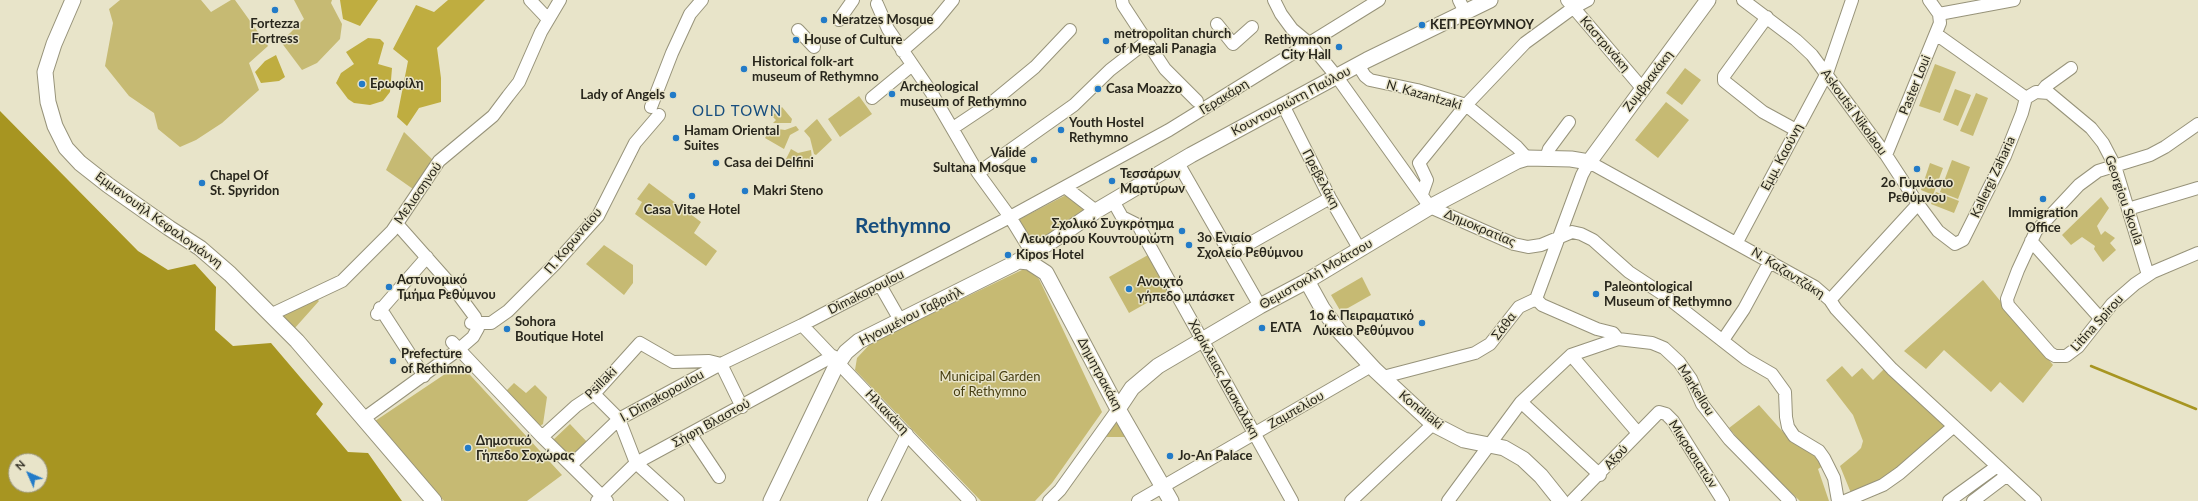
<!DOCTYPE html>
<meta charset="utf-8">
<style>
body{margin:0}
#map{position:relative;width:2198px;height:501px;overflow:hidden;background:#e8e4c9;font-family:Lato,sans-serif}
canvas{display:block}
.north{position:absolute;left:8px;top:453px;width:40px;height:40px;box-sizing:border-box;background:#e8e4c9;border:1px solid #9c9884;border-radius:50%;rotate:315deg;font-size:11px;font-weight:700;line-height:16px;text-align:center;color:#29271d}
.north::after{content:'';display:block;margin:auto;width:14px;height:18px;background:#227bc8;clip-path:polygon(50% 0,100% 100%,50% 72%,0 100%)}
</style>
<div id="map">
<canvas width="2198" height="501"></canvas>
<div class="north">N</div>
</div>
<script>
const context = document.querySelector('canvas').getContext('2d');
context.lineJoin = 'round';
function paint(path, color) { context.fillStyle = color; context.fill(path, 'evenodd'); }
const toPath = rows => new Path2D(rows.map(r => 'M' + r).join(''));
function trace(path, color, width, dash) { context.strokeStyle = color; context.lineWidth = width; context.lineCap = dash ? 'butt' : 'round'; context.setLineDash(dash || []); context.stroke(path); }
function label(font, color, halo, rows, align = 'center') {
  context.font = font + ' Lato,sans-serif'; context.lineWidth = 3; context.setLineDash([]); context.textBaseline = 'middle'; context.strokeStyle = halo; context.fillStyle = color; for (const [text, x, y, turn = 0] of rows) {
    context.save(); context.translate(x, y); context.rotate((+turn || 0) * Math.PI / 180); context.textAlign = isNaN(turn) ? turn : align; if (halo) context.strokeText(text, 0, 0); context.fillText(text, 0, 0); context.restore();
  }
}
paint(toPath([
 [120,0,201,0,211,12,231,0,235,0,268,46,249,63,259,90,222,123,196,140,180,147,158,129,154,113,129,96,105,66,113,23,109,9],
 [294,0,332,0,331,3,342,24,340,39,317,63,302,70,281,42,304,19],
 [1935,64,1956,72,1940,113,1919,106],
 [1685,68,1701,80,1682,105,1666,93],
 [1955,89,1971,95,1958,126,1943,120],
 [1976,93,1988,98,1973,136,1960,131],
 [859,96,872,114,840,137,828,119],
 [1666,102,1689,120,1658,158,1635,140],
 [782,107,792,119,791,123,773,123,776,120,773,117,773,115],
 [817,119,832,140,816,155,814,154,810,138,804,131],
 [796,126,799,130,790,135,784,149,765,138,771,128,785,130],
 [404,132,434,161,413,189,386,170],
 [791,149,798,153,811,150,812,159,805,163,805,168,800,169,786,159],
 [1952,160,1970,167,1958,199,1940,192],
 [1930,163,1943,168,1933,195,1921,190],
 [649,183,701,222,694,233,717,251,706,266,635,214,642,202,637,199],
 [1936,192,1959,201,1954,213,1931,204],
 [1066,195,1088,212,1035,249,1018,220],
 [2101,197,2109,208,2097,226,2101,235,2105,231,2115,238,2110,243,2116,250,2103,262,2094,249,2095,246,2082,237,2071,245,2062,235],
 [604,245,633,265,633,283,624,295,586,264],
 [1148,255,1168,291,1129,313,1109,277],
 [1026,268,1039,279,1102,412,1052,483,1035,501,981,501,855,370,857,358,871,343],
 [1362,277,1371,295,1341,312,1331,295],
 [1983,280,2053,365,2023,403,2000,382,1991,392,1944,350,1926,369,1904,351],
 [316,298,319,301,294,329,282,316],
 [460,364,562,475,527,501,444,501,375,421],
 [1842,366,1852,377,1862,368,1873,380,1886,367,1949,427,1890,476,1851,493,1840,466,1856,453,1861,448,1863,441,1853,415,1826,380],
 [514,383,526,393,535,385,547,397,543,424,537,428,504,393],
 [1759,405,1783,432,1803,448,1814,454,1826,464,1818,469,1829,501,1800,501,1751,454,1729,428],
 [1117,423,1125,437,1106,437,1112,426],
 [570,424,588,443,570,460,552,441]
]), '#c6ba73');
paint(toPath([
 [340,0,378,0,360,26,343,19],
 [448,0,485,0,437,48,441,78,441,102,419,108,407,126,397,117,408,61,393,49,416,5,434,12],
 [368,38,380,39,384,43,378,64,392,68,390,92,383,101,370,105,354,103,348,99,336,83,341,73,354,64,346,52],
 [276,55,285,77,279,81,261,83,255,72,265,61]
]), '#bfad40');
paint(toPath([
 [0,111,138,251,168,270,195,264,216,287,215,330,233,346,271,343,323,404,316,414,348,452,368,453,402,501,0,501],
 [16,461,40,461,40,485,16,485]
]), '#a79521');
trace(toPath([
 [2091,366,2196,409]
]), '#a79521', 2.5);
const minor = toPath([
 [530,0,548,19],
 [1122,0,1123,5,1165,69,1197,101],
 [1274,0,1281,14,1292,29,1310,44,1337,77,1430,207,1514,244,1528,247,1541,245,1572,232,1581,234,1593,240,1629,272,1664,295,1746,359,1772,374,1785,392,1786,417,1788,427,1794,436,1819,451,1824,458,1834,478,1838,501],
 [1459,0,1465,12],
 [1567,0,1642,88],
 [1743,0,1796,40,1812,55,1886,155,1918,204,1938,231,1955,244,1963,240,2005,156,2022,113,2026,98],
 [877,4,888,29,931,92,978,173,1010,217,1032,253],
 [1939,14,2014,0],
 [1767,17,1724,76,1724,81,1763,112,1796,130],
 [839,20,853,0],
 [1217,24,1233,44,1252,27],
 [798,30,814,47],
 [1936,34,2026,98,2036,92,2049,93,2091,128,2103,143,2115,166,2148,275],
 [902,51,934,23,953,0],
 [1358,65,1365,76,1370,80,1417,90,1466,105,1517,147,1527,158],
 [2042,91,2046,86,2071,68],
 [872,98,912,65],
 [651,107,672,53,690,14,702,0],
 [1284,107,1330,198,1360,250],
 [2198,124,2165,147,2150,155,2098,171,2079,185,2036,231,2018,270,2007,299,2008,305,2050,353,2055,356,2066,356,2078,347,2112,304,2135,284,2153,272,2198,253],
 [953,128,995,100,1035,67,1070,30],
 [1886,155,1940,23,1939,14,1929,0],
 [1546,158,1549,149,1569,122],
 [1178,163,1260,306],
 [978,173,1074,105,1110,70,1146,42],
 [1065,187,1096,211],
 [1422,194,1427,180,1419,163,1466,105,1525,43,1573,8,1588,0],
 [1113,201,1122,217,1138,225,1292,501],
 [2128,209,2198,188],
 [2031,241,2100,318],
 [1737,242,1827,73,1852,0],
 [1231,254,1330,198],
 [880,285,900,320],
 [1536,299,1542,305,1597,329,1613,333,1618,339],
 [1830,300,1918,204],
 [380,308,424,376],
 [377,314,427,257],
 [270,315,342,281,392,231,439,161,493,116,508,96,519,82,541,32,560,0],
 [471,323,491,323,508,311,555,264,598,216,635,143,659,115],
 [802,325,970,501],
 [1723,340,1744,309,1770,261],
 [452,342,542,437,607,501],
 [1571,355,1638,433],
 [721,364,742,407],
 [1383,377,1475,353,1490,344,1519,307,1536,299,1582,175,1589,162,1815,287,1830,300,1836,309,1892,369,2035,501],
 [594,394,619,419,636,463,678,501],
 [1521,402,1600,475],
 [363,419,458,350,473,337,478,328,475,317,452,286,397,224],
 [691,435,719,477],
 [542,437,576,406,594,394,640,343,673,362,709,361,721,364],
 [571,465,619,419,721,364,802,325,1010,217,1169,130,1379,0],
 [597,501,636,463,833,356],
 [874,501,907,434],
 [1049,501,1060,490,1118,409],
 [1138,501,1371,366],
 [1351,501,1433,424],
 [1448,501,1521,402,1571,355,1618,339,1652,343,1664,348,1679,362,1691,379,1702,404,1729,439,1790,501],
 [1572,501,1659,412,1666,414,1673,421,1723,501],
 [1845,501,1883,485,1900,473,1954,426],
 [1949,501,1996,467],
 [1973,501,2006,476]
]);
const major = toPath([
 [73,0,54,44,45,72,48,102,55,126,66,148,80,163,108,185,169,228,200,248,230,274,297,341,434,501],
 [1019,261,1029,262,1046,273,1118,409,1171,501],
 [1307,281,1322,308,1339,331,1375,370,1433,424,1464,440,1504,448,1523,459,1541,476,1561,501],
 [1118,409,1132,388,1158,366,1260,306,1307,281,1430,207,1517,161,1527,158,1571,159,1589,162,1708,0],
 [771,501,835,368,846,352,859,341,1013,264,1052,241,1096,211,1191,155,1367,60,1490,0]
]);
trace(minor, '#97937a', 14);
trace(major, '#97937a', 17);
trace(minor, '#fff', 12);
trace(major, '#fff', 15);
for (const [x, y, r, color] of [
 [275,10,4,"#227bc8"],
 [824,20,4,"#227bc8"],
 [1422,25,4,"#227bc8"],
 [796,40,4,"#227bc8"],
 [1106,41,4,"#227bc8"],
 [1339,47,4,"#227bc8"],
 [744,69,4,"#227bc8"],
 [362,84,4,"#227bc8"],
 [1098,89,4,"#227bc8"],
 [892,94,4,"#227bc8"],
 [673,95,4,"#227bc8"],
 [1061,130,4,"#227bc8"],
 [676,138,4,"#227bc8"],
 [1034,160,4,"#227bc8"],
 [716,163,4,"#227bc8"],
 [1917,169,4,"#227bc8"],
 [1112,181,4,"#227bc8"],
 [202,183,4,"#227bc8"],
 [745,191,4,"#227bc8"],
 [692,196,4,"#227bc8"],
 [2043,199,4,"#227bc8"],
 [1182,231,4,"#227bc8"],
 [1189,245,4,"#227bc8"],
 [1008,255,4,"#227bc8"],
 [389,287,4,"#227bc8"],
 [1129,289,4,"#227bc8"],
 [1596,294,4,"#227bc8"],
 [1422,323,4,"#227bc8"],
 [1262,328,4,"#227bc8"],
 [507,329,4,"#227bc8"],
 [393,361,4,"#227bc8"],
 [468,448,4,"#227bc8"],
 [1170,456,4,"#227bc8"]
]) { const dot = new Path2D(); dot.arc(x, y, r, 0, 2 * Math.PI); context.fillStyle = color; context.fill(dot); trace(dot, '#e8e4c9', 1.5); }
label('bold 13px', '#29271d', '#e8e4c9', [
 ["Neratzes Mosque",832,20],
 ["Fortezza",275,24,"center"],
 ["Fortress",275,39,"center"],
 ["ΚΕΠ ΡΕΘΥΜΝΟΥ",1430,25],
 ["metropolitan church",1114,34],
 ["of Megali Panagia",1114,49],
 ["House of Culture",804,40],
 ["Rethymnon",1331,40,"right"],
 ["City Hall",1331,55,"right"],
 ["Historical folk-art",752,62],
 ["museum of Rethymno",752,77],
 ["Ερωφίλη",370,84],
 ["Archeological",900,87],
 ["museum of Rethymno",900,102],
 ["Casa Moazzo",1106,89],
 ["Lady of Angels",665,95,"right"],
 ["Youth Hostel",1069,123],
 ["Rethymno",1069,138],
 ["Hamam Oriental",684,131],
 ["Suites",684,146],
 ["Valide",1026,153,"right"],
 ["Sultana Mosque",1026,168,"right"],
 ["Casa dei Delfini",724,163],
 ["Τεσσάρων",1120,174],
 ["Μαρτύρων",1120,189],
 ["Chapel Of",210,176],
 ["St. Spyridon",210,191],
 ["2ο Γυμνάσιο",1917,183,"center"],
 ["Ρεθύμνου",1917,198,"center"],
 ["Makri Steno",753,191],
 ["Casa Vitae Hotel",692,210,"center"],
 ["Immigration",2043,213,"center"],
 ["Office",2043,228,"center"],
 ["Σχολικό Συγκρότημα",1174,224,"right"],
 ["Λεωφόρου Κουντουριώτη",1174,239,"right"],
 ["3ο Ενιαίο",1197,238],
 ["Σχολείο Ρεθύμνου",1197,253],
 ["Kipos Hotel",1016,255],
 ["Αστυνομικό",397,280],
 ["Τμήμα Ρεθύμνου",397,295],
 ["Ανοιχτό",1137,282],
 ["γήπεδο μπάσκετ",1137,297],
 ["Paleontological",1604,287],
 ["Museum of Rethymno",1604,302],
 ["1ο & Πειραματικό",1414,316,"right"],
 ["Λύκειο Ρεθύμνου",1414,331,"right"],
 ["Sohora",515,322],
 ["Boutique Hotel",515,337],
 ["ΕΛΤΑ",1270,328],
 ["Prefecture",401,354],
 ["of Rethimno",401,369],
 ["Δημοτικό",476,441],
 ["Γήπεδο Σοχώρας",476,456],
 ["Jo-An Palace",1178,456]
], 'left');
label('13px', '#29271d', '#e8e4c9', [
 ["Καστρινάκη",1605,44,49],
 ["Ζυμβρακάκη",1648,81,-53],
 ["Paster Loui",1915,85,-68],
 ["N. Kazantzaki",1424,95,16],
 ["Γερακάρη",1224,97,-32],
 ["Κουντουριώτη Παύλου",1291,101,-28],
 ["Askoutsi Nikolaou",1854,112,54],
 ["Εμμ. Καούνη",1782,157,-62],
 ["Kallergi Zaharia",1993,177,-65],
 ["Πρεβελάκη",1321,179,62],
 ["Μελισσηνού",418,193,-55],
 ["Georgiou Skoula",2124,200,71],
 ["Εμμανουήλ Κεφαλογιάννη",159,220,36],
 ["Δημοκρατίας",1480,228,23],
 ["Π. Κορωναίου",573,241,-50],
 ["Ν. Καζαντζάκη",1788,273,32],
 ["Θεμιστοκλή Μοάτσου",1316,274,-30],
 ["Dimakopoulou",866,292,-27],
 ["Ηγουμένου Γαβριήλ",911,316,-27],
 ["Litina Spirou",2097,323,-48],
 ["Σάθα",1504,326,-53],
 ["Δημητρακάκη",1100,374,62],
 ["Χαρίκλειας Δασκαλάκη",1224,379,61],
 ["Psillaki",601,383,-45],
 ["Markellou",1696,390,58],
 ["I. Dimakopoulou",662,396,-29],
 ["Ζαμπελίου",1296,410,-30],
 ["Kondilaki",1421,410,39],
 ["Ηλιακάκη",887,412,46],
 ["Σήφη Βλαστού",711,423,-29],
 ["Μικρασιατών",1693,454,57],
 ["Αξού",1616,457,-48]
]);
label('13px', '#463e11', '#e8e4c9', [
 ["Municipal Garden",990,377],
 ["of Rethymno",990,392]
]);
context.letterSpacing = '1px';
label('15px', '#164d7e', '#e8e4c9', [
 ["OLD TOWN",737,111]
]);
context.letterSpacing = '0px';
label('bold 21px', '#164d7e', '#e8e4c9', [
 ["Rethymno",903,226]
]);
</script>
